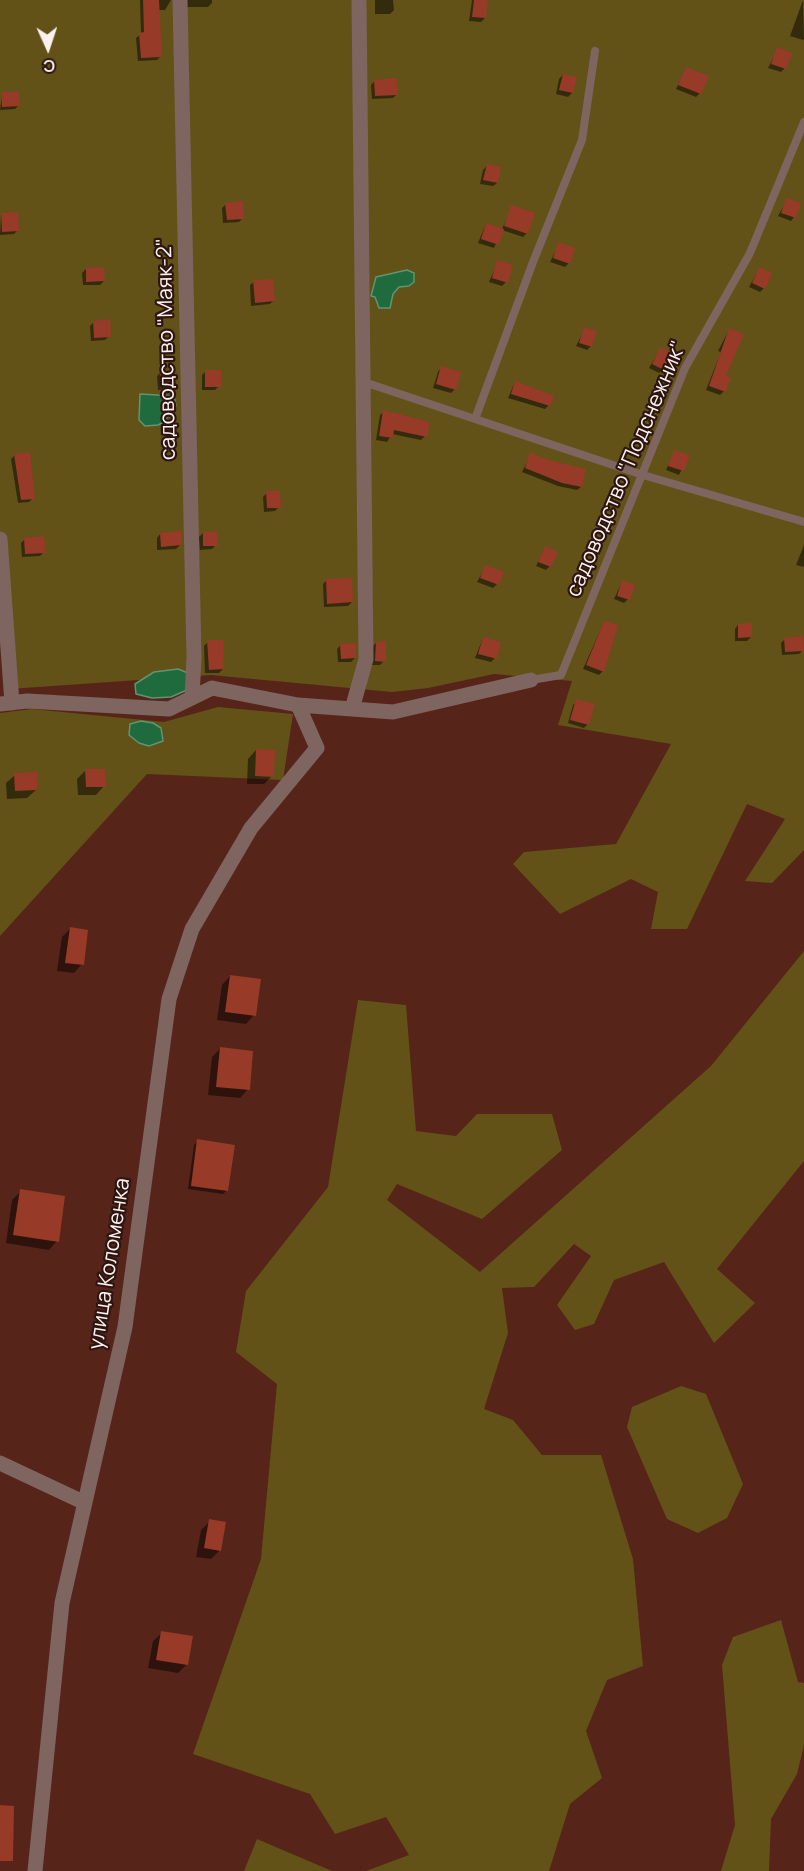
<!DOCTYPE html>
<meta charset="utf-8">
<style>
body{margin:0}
#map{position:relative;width:804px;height:1871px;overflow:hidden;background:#57241a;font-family:Manrope,sans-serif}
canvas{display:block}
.north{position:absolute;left:18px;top:18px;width:60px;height:60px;-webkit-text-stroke:4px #2d1611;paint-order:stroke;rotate:177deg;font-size:16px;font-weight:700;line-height:24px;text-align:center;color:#fff1ee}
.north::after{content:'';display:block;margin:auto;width:21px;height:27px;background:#fff1ee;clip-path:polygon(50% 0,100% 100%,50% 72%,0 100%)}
</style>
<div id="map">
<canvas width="804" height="1871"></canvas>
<div class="north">С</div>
</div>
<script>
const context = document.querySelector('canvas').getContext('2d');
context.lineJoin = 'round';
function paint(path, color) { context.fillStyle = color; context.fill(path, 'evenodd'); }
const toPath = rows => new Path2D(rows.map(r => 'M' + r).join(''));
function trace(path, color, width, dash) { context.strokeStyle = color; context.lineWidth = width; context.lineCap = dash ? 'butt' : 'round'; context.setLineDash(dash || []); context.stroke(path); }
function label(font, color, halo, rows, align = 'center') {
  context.font = font + ' Manrope,sans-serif'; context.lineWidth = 4.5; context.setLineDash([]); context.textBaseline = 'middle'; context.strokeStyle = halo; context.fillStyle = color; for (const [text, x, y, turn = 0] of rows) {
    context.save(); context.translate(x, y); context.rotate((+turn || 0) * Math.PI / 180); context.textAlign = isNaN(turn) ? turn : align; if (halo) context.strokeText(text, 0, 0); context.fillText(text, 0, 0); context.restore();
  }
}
paint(toPath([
 [0,0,804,0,804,850,772,883,745,881,785,819,747,804,687,929,651,929,658,892,631,879,560,914,513,864,524,852,616,844,671,744,558,725,572,681,494,674,428,688,392,692,211,675,9,689,0,536],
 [218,707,293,714,283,780,147,774,0,936,0,713,32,709,164,722],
 [804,951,804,1161,717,1269,755,1303,714,1343,664,1262,614,1280,594,1324,575,1330,557,1305,591,1256,574,1244,534,1287,502,1288,508,1333,484,1409,513,1420,542,1455,601,1455,633,1559,643,1666,607,1680,586,1731,602,1778,570,1804,549,1871,366,1871,409,1855,386,1817,335,1834,310,1794,193,1754,261,1559,277,1384,236,1352,246,1291,328,1187,358,1000,406,1005,416,1131,456,1136,477,1114,552,1114,562,1150,482,1219,397,1184,387,1200,480,1272,711,1066],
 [681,1386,706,1394,743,1484,727,1518,698,1533,667,1519,627,1427,632,1407],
 [781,1620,798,1682,804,1683,804,1745,797,1774,771,1819,769,1871,721,1871,735,1825,722,1665,733,1637],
 [257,1839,332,1871,244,1871]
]), '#625218');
const water = toPath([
 [407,270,414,273,414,282,409,286,399,287,393,294,390,308,379,308,375,297,371,296,376,277,407,270],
 [140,394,174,396,176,406,169,410,166,421,158,425,145,426,139,420,140,394],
 [178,669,188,673,187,690,171,697,152,698,136,694,135,684,154,672,178,669],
 [141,721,153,723,161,728,163,741,149,746,139,743,129,735,130,724,141,721]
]);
paint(water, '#1f6b3e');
trace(water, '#629373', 1.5);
paint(toPath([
 [140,0,171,0,165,10,158,10,161,56,157,60,138,61,136,38,141,34],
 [183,0,212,0,212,3,208,7,186,7],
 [375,0,393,0,394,10,390,14,375,14],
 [472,0,486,0,485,18,481,22,469,21],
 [803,0,804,39,803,40,790,36],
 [778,49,785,68,781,72,768,68],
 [686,69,700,93,696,97,676,89],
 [563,75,572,93,568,97,556,94,559,79],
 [375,81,397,94,393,98,372,99,371,85],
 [2,94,19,105,15,109,0,110],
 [487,166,497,183,493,186,480,184,483,170],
 [787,200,794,217,791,221,778,216],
 [226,204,243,218,239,222,223,223,222,208],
 [512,207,527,233,523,237,502,230,494,248,478,243,486,224,502,229],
 [1,214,18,230,14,234,0,235],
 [559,244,569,263,565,267,550,262],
 [498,262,506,282,502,286,489,282],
 [86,269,104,281,100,285,83,285,82,273],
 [759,269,764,288,760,292,749,287],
 [254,282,273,301,270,304,251,306,250,285],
 [94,322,109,336,105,340,91,341,90,326],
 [585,329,591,346,587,350,576,346],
 [729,330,724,391,720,395,706,390,721,352,718,351],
 [660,349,663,369,659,373,649,368],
 [441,368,455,389,451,393,433,388,438,372],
 [206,371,219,386,215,390,202,390,202,375],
 [161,372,175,385,171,389,158,390,157,376],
 [515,382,549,405,545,409,508,398],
 [384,412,425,436,421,440,392,434,387,442,376,440,380,415],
 [675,451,688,456,679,475,666,470],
 [531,454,581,487,577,490,558,486,522,472],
 [15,455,33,498,29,502,18,503,11,459],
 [267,493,279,507,275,511,264,512,263,497],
 [203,533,216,545,212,549,200,550,199,537],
 [160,534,180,545,176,549,157,550,157,538],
 [25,539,44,552,40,556,22,557,21,543],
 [804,545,804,567,796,565],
 [545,548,550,566,546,570,536,566],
 [486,566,497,584,493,588,477,582],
 [327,580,352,602,348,606,324,607,323,584],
 [622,582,628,599,624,603,614,599],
 [604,622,603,671,599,675,583,669],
 [738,625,751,637,747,641,735,641,735,629],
 [483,638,495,658,491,662,475,658],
 [785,639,803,650,799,654,782,655,781,643],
 [208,642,223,669,219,673,205,673,204,646],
 [376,643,384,661,380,665,372,665,372,647],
 [341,645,355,658,351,662,338,662,337,649],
 [577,701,588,724,584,728,568,723,573,705],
 [256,750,272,776,264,784,247,784,248,759],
 [85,771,104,786,96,795,78,795,77,779],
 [15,775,36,790,27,798,7,799,6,783],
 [70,929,82,964,74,973,57,971,62,937],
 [230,976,254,1015,246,1024,217,1020,222,985],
 [220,1049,248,1089,240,1098,208,1095,212,1057],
 [198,1141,227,1190,223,1194,188,1189,194,1145],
 [21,1191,57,1241,49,1250,6,1243,12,1200],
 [210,1521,219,1551,211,1559,196,1557,201,1530],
 [162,1633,186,1665,178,1673,148,1668,153,1641]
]), '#0007');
paint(toPath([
 [143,0,159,0,162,57,141,58,139,33,144,32],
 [474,0,488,0,486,18,472,17],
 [777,47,792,53,786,69,771,64],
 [686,67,709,76,701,94,678,85],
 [563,74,577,77,573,93,559,90],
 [397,78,398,95,375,96,374,80],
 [1,92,19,92,20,106,2,107],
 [487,164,501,167,498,183,483,180],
 [786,198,801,203,796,218,781,213],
 [243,201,244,219,227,220,225,203],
 [511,205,535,213,528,234,504,226],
 [18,212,19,231,2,232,1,213],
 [486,223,504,229,499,245,481,239],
 [558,242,575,248,570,264,553,258],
 [497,260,513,265,508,283,492,278],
 [104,267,105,281,86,282,86,268],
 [759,267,772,273,765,289,752,283],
 [273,279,275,301,255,303,253,280],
 [110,319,111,337,94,338,93,321],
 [584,327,597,331,592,347,579,343],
 [729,328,744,334,726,376,731,378,726,392,709,386],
 [660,347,672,353,664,370,652,364],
 [441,366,461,372,456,390,436,384],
 [176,370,176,386,161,387,160,371],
 [205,370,221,370,221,387,205,387],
 [515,381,554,396,550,406,511,394],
 [383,410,430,422,427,437,394,430,393,438,379,436],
 [674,450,690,455,684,471,668,466],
 [30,452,35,499,21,500,14,454],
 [530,452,545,459,586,469,582,487,562,483,525,468],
 [266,491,280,491,281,508,267,508],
 [181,531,182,545,161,547,160,533],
 [217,531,218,546,203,546,203,532],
 [44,536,46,553,25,554,24,538],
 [545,546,558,552,551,567,538,562],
 [485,565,504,572,499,585,480,578],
 [352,578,353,602,327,604,326,579],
 [622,580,635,585,630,600,617,596],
 [604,621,618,625,604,672,586,665],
 [752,623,752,637,738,638,738,624],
 [803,636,804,651,785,652,784,638],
 [483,637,501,642,497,659,478,654],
 [207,640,223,640,224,669,209,670],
 [386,641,386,662,375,661,376,642],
 [356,643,356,658,341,659,340,644],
 [576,699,595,704,589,725,570,720],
 [256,749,275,750,274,777,255,776],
 [85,769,105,769,106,787,86,787],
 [37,772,37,790,15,791,14,773],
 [70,927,88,930,84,965,65,963],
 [230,975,261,979,256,1016,225,1012],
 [220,1047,253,1051,250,1090,216,1087],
 [197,1139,235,1145,228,1191,191,1186],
 [20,1189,65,1196,59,1242,13,1235],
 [209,1519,226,1522,221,1551,204,1548],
 [161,1631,193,1636,188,1665,156,1660],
 [0,1805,14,1806,13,1861,0,1861]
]), '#973a27');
trace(toPath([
 [364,382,643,475,804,522],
 [475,419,533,262,582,140,595,51],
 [531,680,561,675,685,368,750,253,804,122]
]), '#7f655f', 8);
trace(toPath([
 [180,0,194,658,192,698],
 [0,539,12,703],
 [0,704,27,701,169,709,212,688,298,705,393,712,531,680],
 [352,709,366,659,359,0],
 [0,1463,83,1502],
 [35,1871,62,1603,125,1327,169,999,192,929,251,828,317,748,298,705]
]), '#7f655f', 15);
label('21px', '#fff1ee', '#2d1611', [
 ["садоводство \"Маяк-2\"",167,349,-91],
 ["садоводство \"Подснежник\"",627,469,-67],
 ["улица Коломенка",110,1264,-81]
]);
</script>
